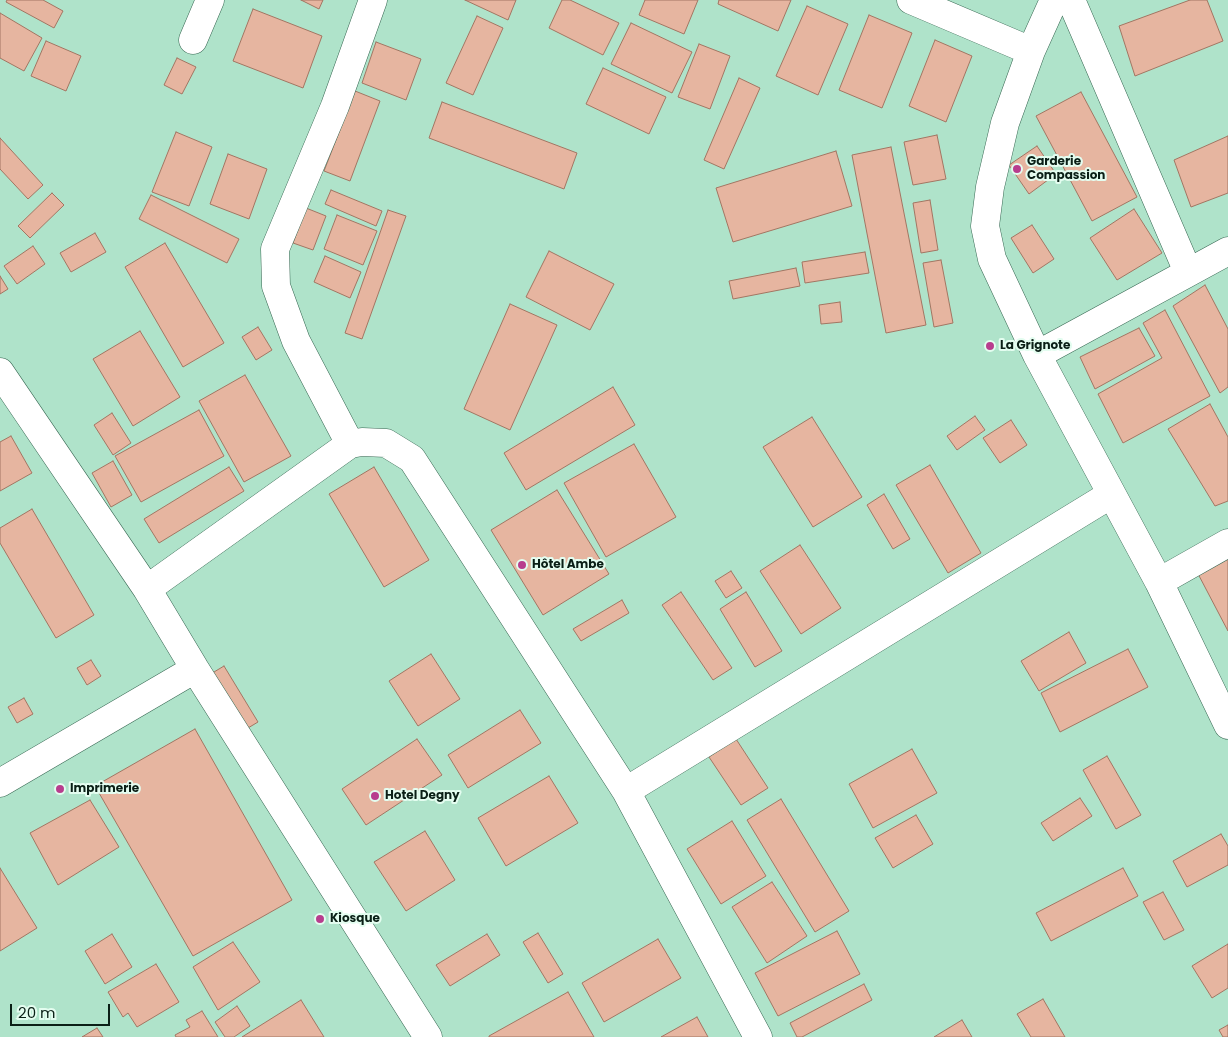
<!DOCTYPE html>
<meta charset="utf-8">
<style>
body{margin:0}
#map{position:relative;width:1228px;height:1037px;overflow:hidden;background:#afe3ca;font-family:Poppins,sans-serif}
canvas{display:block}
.scale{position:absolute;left:10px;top:1004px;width:100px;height:22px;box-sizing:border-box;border:2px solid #0a1f16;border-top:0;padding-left:6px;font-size:15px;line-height:18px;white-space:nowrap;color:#0a1f16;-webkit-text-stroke:4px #e4fdf0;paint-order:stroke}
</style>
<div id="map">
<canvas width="1228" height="1037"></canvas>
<div class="scale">20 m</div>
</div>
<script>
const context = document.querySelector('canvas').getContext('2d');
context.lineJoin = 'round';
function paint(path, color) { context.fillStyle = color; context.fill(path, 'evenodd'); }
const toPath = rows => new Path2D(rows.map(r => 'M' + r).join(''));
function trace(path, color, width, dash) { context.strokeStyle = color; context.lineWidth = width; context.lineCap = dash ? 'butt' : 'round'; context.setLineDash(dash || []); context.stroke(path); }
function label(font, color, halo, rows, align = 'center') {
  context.font = font + ' Poppins,sans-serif'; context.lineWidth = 4; context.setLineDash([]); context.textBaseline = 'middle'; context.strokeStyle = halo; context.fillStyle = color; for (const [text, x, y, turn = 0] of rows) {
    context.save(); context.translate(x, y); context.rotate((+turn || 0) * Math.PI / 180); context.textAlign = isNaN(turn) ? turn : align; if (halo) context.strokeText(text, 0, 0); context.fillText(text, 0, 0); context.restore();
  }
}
const building = toPath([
 [7,0,43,0,63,11,54,28,6,2,7,0],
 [301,0,323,0,319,9,301,0],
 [465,0,516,0,508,20,465,0],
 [562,0,570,0,619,23,603,55,549,28,562,0],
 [645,0,698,0,684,34,639,15,645,0],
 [719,0,791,0,778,31,718,4,719,0],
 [1190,0,1207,0,1223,41,1135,76,1119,26,1190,0],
 [807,6,848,24,818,95,776,76,807,6],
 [253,9,322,36,303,88,233,61,253,9],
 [0,13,42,38,24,71,0,58,0,13],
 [869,15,912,33,882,108,839,90,869,15],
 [477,16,503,28,473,95,446,83,477,16],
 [631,23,692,52,672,93,611,64,631,23],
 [935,40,972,56,946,122,909,106,935,40],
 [46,41,81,56,66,91,31,76,46,41],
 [376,42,421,59,406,100,362,83,376,42],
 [699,44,730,56,710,109,678,97,699,44],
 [177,58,196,67,182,94,164,85,177,58],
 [603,68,666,97,649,134,586,104,603,68],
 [739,78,760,88,724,169,704,160,739,78],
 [355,91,380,101,350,181,324,171,355,91],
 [1081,92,1137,197,1092,221,1036,116,1081,92],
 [442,102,577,153,564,189,429,138,442,102],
 [176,132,212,147,189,206,152,192,176,132],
 [937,135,946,179,913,185,904,142,937,135],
 [1228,136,1228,193,1191,207,1174,160,1228,136],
 [0,138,43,185,28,199,0,169,0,138],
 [1037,146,1056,174,1029,194,1009,165,1037,146],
 [891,147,926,325,886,333,852,155,891,147],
 [836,151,852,206,733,242,716,188,836,151],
 [228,154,267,169,249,219,210,204,228,154],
 [331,190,382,211,376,226,325,204,331,190],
 [52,193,64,205,30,238,18,226,52,193],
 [151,195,239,239,227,263,139,219,151,195],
 [930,200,938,250,921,253,913,203,930,200],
 [306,208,326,216,313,250,293,243,306,208],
 [1134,209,1162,253,1117,280,1090,238,1134,209],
 [388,210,406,216,362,339,345,333,388,210],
 [337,215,377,231,363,265,324,249,337,215],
 [1032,225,1054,259,1033,273,1011,238,1032,225],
 [95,233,106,252,71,272,60,253,95,233],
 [165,243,224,343,183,367,125,267,165,243],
 [33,246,45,264,17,284,4,266,33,246],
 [549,251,614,284,590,330,526,297,549,251],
 [865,252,869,273,805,283,802,262,865,252],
 [325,256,361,272,350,298,314,282,325,256],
 [941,260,953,323,934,327,923,263,941,260],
 [796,268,800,286,733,299,729,281,796,268],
 [0,276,8,289,0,294,0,276],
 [1205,285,1228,329,1228,387,1220,393,1173,306,1205,285],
 [840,302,842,322,821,324,819,305,840,302],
 [510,304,557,325,510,430,464,409,510,304],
 [1165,310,1210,396,1123,443,1098,394,1162,358,1143,323,1165,310],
 [258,327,272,350,256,360,242,337,258,327],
 [1139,328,1155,356,1095,389,1080,357,1139,328],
 [140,331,180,397,133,426,93,359,140,331],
 [245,375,291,456,244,482,199,401,245,375],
 [613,387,635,425,526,490,504,453,613,387],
 [1210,404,1228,437,1228,501,1215,506,1168,429,1210,404],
 [199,410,224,456,141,502,115,456,199,410],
 [112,413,131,443,113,455,94,425,112,413],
 [975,416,985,430,957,450,947,436,975,416],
 [812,417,862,497,813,527,763,447,812,417],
 [1011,420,1027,445,1000,463,983,438,1011,420],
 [11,436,32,473,0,491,0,442,11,436],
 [634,444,676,517,606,557,564,483,634,444],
 [113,461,132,495,111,507,92,473,113,461],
 [930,465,981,553,948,573,896,485,930,465],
 [229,467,244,491,159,543,144,519,229,467],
 [374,467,429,560,384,587,329,494,374,467],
 [557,490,609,574,543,615,491,530,557,490],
 [884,494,910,539,893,549,867,505,884,494],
 [32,509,94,615,56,638,0,543,0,528,32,509],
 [800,545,841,608,801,634,760,571,800,545],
 [1228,556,1228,631,1196,570,1228,556],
 [731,571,742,588,726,598,715,581,731,571],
 [681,592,732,668,713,680,662,605,681,592],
 [746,592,782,651,755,667,720,609,746,592],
 [622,600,629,613,581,641,573,629,622,600],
 [1069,632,1086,663,1039,691,1021,661,1069,632],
 [1128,649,1148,687,1060,732,1041,693,1128,649],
 [431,654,460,699,418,726,389,681,431,654],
 [91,660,101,676,87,685,77,668,91,660],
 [224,666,258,722,238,734,204,678,224,666],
 [24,698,33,714,17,723,8,707,24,698],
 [520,710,541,743,468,788,448,755,520,710],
 [195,729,292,900,193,956,95,786,195,729],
 [417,739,442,775,366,825,342,789,417,739],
 [736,739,768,788,741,805,709,757,736,739],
 [912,749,937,793,873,828,849,784,912,749],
 [1107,756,1141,815,1116,829,1083,770,1107,756],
 [549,776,578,823,506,866,478,818,549,776],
 [1080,798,1092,816,1053,841,1041,823,1080,798],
 [781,799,849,911,815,932,747,820,781,799],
 [90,800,119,847,58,885,30,833,90,800],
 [916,815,933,844,893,868,875,838,916,815],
 [732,821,766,876,721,904,687,849,732,821],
 [425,831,455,880,406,911,374,862,425,831],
 [1221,834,1228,846,1228,865,1187,887,1173,861,1221,834],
 [0,868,37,928,0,951,0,868],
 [1123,868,1138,896,1051,941,1036,913,1123,868],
 [772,882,807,936,767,963,732,907,772,882],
 [1163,892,1184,930,1164,940,1143,902,1163,892],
 [837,931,860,974,778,1016,755,973,837,931],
 [538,933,563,974,548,983,523,942,538,933],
 [112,934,132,967,105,984,85,951,112,934],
 [487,934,500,955,450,986,436,965,487,934],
 [658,939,681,978,604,1022,582,983,658,939],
 [233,942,260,982,218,1010,193,967,233,942],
 [1228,944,1228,988,1212,998,1192,966,1228,944],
 [156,964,179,1002,137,1027,128,1013,123,1017,108,992,156,964],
 [864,984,872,1000,802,1037,797,1037,790,1023,864,984],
 [568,992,594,1037,489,1037,489,1036,568,992],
 [1043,999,1065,1037,1031,1037,1017,1014,1043,999],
 [301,1000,324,1037,242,1037,301,1000],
 [237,1006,250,1026,234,1037,225,1037,215,1022,237,1006],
 [202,1011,218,1037,176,1037,175,1035,190,1027,186,1020,202,1011],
 [697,1017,708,1037,661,1037,697,1017],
 [962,1020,972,1037,934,1037,962,1020],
 [1228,1025,1228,1037,1223,1037,1219,1030,1228,1025],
 [97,1028,103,1037,82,1037,97,1028]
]);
paint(building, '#e6b5a0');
trace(building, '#a27562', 1);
const minor = toPath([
 [911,0,1031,51],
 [1054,0,1031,51,1005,123,990,187,985,226,992,259,1037,355,1159,582,1228,725],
 [1071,0,1188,272],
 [193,40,210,0],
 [1037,355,1228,251],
 [0,372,147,589,195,669,428,1037],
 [350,444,296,341,276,286,275,249,335,106,373,0],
 [1159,582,1228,543],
 [147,589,350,444,362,442,386,443,412,459,626,791,758,1037],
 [0,783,195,669],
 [626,791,1110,495]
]);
trace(minor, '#376752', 29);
trace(minor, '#fff', 28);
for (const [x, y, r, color] of [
 [1017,169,5,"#b83d8e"],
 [990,346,5,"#b83d8e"],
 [522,565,5,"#b83d8e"],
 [60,789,5,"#b83d8e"],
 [375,796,5,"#b83d8e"],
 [320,919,5,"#b83d8e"]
]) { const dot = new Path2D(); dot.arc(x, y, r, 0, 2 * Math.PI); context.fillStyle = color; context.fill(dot); trace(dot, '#e4fdf0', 2); }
label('bold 12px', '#0a1f16', '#e4fdf0', [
 ["Garderie",1027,162],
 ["Compassion",1027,176],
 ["La Grignote",1000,346],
 ["Hôtel Ambe",532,565],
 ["Imprimerie",70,789],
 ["Hotel Degny",385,796],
 ["Kiosque",330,919]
], 'left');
</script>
